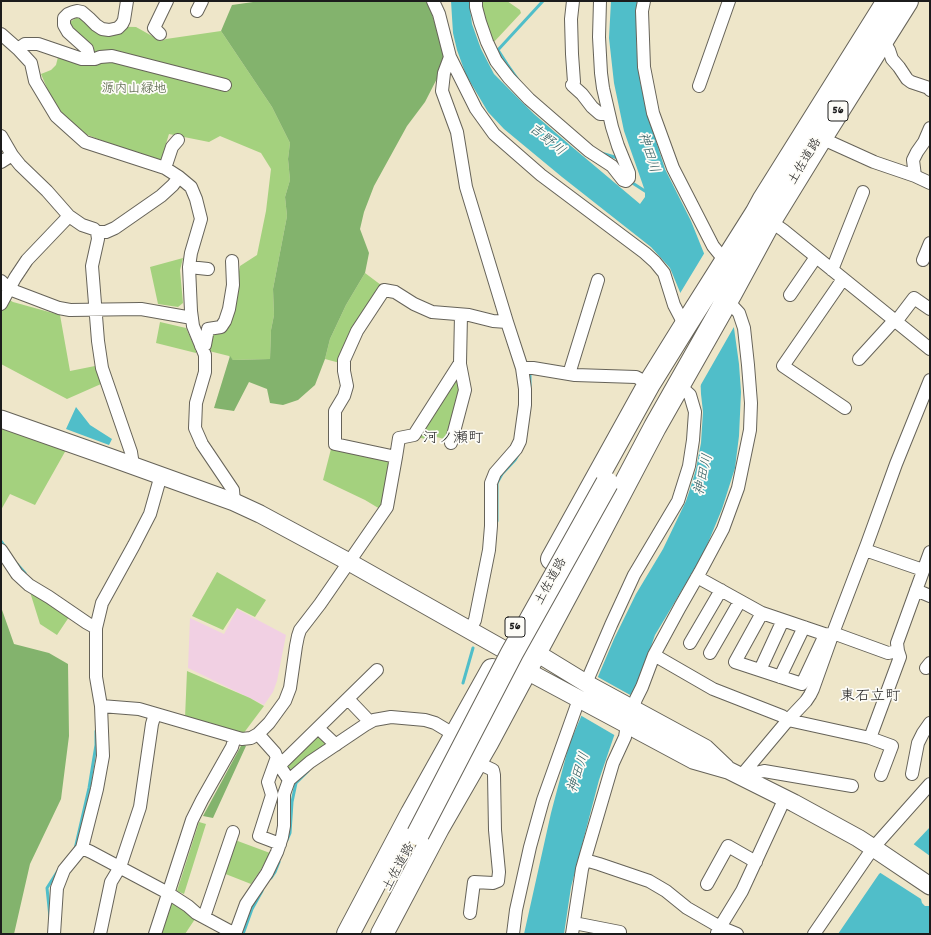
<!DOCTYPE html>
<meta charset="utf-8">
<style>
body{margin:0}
#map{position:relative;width:931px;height:935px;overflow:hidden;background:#eee6c9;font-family:Dekko,sans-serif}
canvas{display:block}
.frame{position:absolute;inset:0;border:2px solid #1c1c1c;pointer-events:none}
</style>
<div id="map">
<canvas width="931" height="935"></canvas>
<div class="frame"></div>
</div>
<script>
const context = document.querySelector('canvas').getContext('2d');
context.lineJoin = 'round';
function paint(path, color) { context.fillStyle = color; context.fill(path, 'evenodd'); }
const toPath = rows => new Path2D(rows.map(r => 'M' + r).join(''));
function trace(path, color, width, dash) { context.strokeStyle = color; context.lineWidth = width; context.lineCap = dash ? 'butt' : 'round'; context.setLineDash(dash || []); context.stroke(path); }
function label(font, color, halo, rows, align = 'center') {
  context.font = font + ' Dekko,"Klee One",sans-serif'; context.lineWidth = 3.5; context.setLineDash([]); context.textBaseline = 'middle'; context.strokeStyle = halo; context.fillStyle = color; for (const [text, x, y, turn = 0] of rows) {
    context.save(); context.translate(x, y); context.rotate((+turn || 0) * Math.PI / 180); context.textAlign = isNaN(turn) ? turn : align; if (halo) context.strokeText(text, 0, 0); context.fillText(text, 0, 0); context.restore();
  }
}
paint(toPath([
 [237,609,286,635,277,681,273,692,264,705,188,668,190,618,224,634]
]), '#f1d0e3');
paint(toPath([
 [480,1,507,1,520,10,521,13,493,43],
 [76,18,80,18,90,26,136,27,161,41,166,39,221,31,272,107,290,143,288,159,290,180,285,197,287,216,273,289,274,315,271,330,270,359,233,360,229,356,209,351,210,334,232,311,240,266,257,255,266,211,271,169,261,153,220,136,209,142,169,134,160,163,85,134,55,107,41,74,51,70,56,65,58,57,84,65,94,47,84,40,70,26,70,22],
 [183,258,180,270,183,303,178,307,158,304,150,267],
 [365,273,381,285,368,304,340,363,325,359,330,339,346,305],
 [1,295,13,302,60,315,70,371,95,366,101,384,67,399,1,364],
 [160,322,186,328,196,350,196,353,156,343],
 [456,377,458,380,460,391,448,440,429,435,426,439,416,437],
 [2,429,66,450,35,505,10,494,1,510],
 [331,449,393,461,385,504,380,509,365,500,323,480],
 [217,572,266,600,255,617,237,608,223,630,192,616],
 [30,592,69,617,57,635,40,624],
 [187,671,250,698,264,706,243,734,185,718],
 [318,733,327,744,294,770,288,768,287,766],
 [199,822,206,824,184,894,177,891],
 [235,840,270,853,262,868,251,884,223,873],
 [170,903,174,904,195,919,185,934,161,934]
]), '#a4d17e');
paint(toPath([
 [260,1,428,1,446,61,425,102,407,126,374,186,364,212,360,229,369,253,365,273,346,305,330,339,325,359,315,385,298,400,283,405,270,403,267,389,249,382,234,411,214,408,230,356,233,360,270,359,271,330,274,315,273,289,287,216,285,197,290,180,288,159,290,143,272,107,221,31,232,5],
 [1,607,14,644,49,653,68,664,69,736,61,799,30,864,14,934,1,934],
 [242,744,246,746,213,818,203,816]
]), '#83b36d');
paint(toPath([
 [451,1,469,1,472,24,481,49,494,74,534,114,571,146,640,204,645,197,645,191,624,131,614,83,609,38,611,1,637,1,636,22,637,56,641,86,649,119,665,169,691,221,734,328,739,364,741,392,739,436,735,468,722,509,703,555,655,635,639,681,631,694,614,736,599,780,571,887,564,934,524,934,551,813,569,745,614,639,636,594,663,549,686,501,691,486,696,469,701,443,702,427,703,412,701,394,700,371,694,326,670,268,651,247,562,177,504,129,488,112,466,75,457,50,453,33],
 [76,407,90,425,112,439,109,445,66,429],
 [930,827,930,934,838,934,879,874,913,845]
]), '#50bec9');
paint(toPath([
 [705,252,735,325,699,388,696,337,679,295],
 [596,676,632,696,616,736,580,715],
 [912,843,930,856,930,906,925,906,922,903,921,899,879,872]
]), '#eee6c9');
trace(toPath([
 [498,50,507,64,519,81],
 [497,51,543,1],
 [601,153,618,158],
 [631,182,648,193],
 [529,371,530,375,530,386],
 [497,521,497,483,502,474,515,460,518,455],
 [1,541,6,548],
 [17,564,25,573],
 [463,683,473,648],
 [287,840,290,833,292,802,296,783,308,771],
 [75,849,89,788,96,745,96,731],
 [271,878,275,872,279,862],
 [50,917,47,888,59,869],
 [243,934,252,909,262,891]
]), '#50bec9', 3);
const street = toPath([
 [433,1,439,14,450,57,476,109,494,134,541,175,645,253,655,262,664,273,674,305,685,326],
 [476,1,476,7,480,22,487,42,496,61,509,78,529,99,589,151,612,166,623,180,626,181,629,178,629,173,618,146,612,127,603,88,601,73,599,37,600,1],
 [573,1,571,19,572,54,574,82,572,85,582,94,592,107,600,114,608,114],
 [644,1,642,11,644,67,653,113,673,168,713,246,726,262],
 [197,11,202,1],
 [1,34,18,49,31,63,35,81,56,116,85,142,165,168,179,177,191,187,196,199,201,219,191,253,189,267,191,311,193,326,205,355,205,372,196,403,195,428,202,444,233,490,234,502],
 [160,34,154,28,167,1],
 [883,40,889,50,892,59,899,67,907,79,911,82,929,88,930,90],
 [18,49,25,44,38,44,82,59,95,59,100,57,112,56,225,85],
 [450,57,444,73,442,91,457,132,466,187,507,322,522,368,525,389,525,405,520,441,516,449,495,473,491,483,491,526,489,550,475,620,470,630],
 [82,59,88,53,87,49,68,32,64,25,64,18,68,14,73,12,77,11,82,12,89,18,96,25,102,29,109,30,118,28,122,24,124,20,127,1],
 [699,86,729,1],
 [930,128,924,142,917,152,913,160,915,176,930,183],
 [1,136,12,155,20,165,47,191,69,216,27,260,15,278,1,304],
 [821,138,874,162,915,176],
 [1,162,12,155],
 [165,168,172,147,178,140],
 [69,216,82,225,94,229,97,232,98,239,92,266,98,341,102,368,131,452,133,465],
 [767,219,783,230,930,349],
 [97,232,106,232,115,228,161,196,173,185,179,177],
 [923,260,930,243],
 [189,267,208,269],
 [832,270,863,192],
 [843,279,783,366,845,408],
 [1,281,9,289,59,308,70,310,141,309,192,318],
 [790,295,816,257],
 [201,346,205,345,208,329,221,327,225,321,229,309,233,285,232,261],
 [859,359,890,325,898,319,914,298,930,309],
 [522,368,533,368,575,375,636,377,649,384],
 [569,374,598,280],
 [451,443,465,390,460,364],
 [396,457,399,438,414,435,460,363,461,315],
 [1,550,17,574,29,585,49,597,87,623,96,628],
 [865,550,923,570],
 [697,577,762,613,827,635,833,633,888,653,898,651,897,643,930,552],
 [916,590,930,596],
 [762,613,735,662,802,684,824,637],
 [690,643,721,590],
 [710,653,740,601],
 [654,655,713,689,782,716,788,720,870,738,900,657,898,651],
 [926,668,930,663],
 [760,670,783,620],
 [780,677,804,627],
 [586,683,611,625,634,575,678,501,689,466,693,440,695,412,690,395,679,385],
 [348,699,370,722],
 [101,706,139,709,242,739,251,738,258,734,269,723,285,701,290,688,296,646,298,636,300,630,320,604,387,507,396,457,335,444,335,411,344,396,347,386,344,371,344,360,357,331,384,290,395,292,414,304,432,312,469,315,493,321,507,322],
 [318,728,336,745],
 [258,734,275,753,281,768,289,780],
 [870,738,892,746,881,775],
 [277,757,268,782,272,795,259,836,280,844],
 [280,765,377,670],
 [912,774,918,743,923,733,930,723],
 [741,776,788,720,806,701,810,695,813,689,833,633,867,544,896,464,930,380],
 [741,776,764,771,852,786],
 [82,848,91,852,168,893,188,906,196,913,235,934],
 [585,860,599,864,649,881,666,891,687,908,720,927,737,934],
 [707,884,728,846,756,862],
 [470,913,474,882,493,883,498,881,499,872,495,830,494,775,493,770,476,762],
 [204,917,233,832],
 [574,923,620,932,619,934],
 [717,933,720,927,742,891,785,798],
 [54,934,57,888,64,870,82,848,97,789,103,756,101,706,96,677,96,628,102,603,134,545,150,514,161,475],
 [100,934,111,882,120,867,140,807,152,724,155,714],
 [155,934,192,820,202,800,232,747,235,737],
 [235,934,246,904,267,873,277,852,282,837,284,826,284,794,289,780,310,762,365,725,374,720,391,717,425,720,435,723,455,735],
 [513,934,516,910,530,847,543,800,579,699],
 [572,934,582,869,586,855,613,763,625,737,627,725,636,699,642,687,654,655,680,607,700,572,723,529,738,488,750,430,751,403,748,365,744,328,739,313,727,300],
 [814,934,873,848,930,784]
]);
const secondary = toPath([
 [1,419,109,457,234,502,260,514,349,562,503,649,525,670,693,760,728,770,794,803,858,838,878,851,930,886],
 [523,651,535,652,589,685,705,748,726,768]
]);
const highway = toPath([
 [751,225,757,212,764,199,888,1],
 [762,232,770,221,821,138,907,1],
 [552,559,649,384,685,326,757,212],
 [348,934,412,813,492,670],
 [382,934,438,828,487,743,586,558,655,427,731,293,770,221]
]);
trace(street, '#666359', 14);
trace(secondary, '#666359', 19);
trace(highway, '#666359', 24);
trace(street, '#fff', 12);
trace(secondary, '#fff', 17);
trace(highway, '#fff', 22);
const highwayBridge = toPath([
 [418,834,512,653,607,483]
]);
trace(highwayBridge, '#666359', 24, []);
trace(highwayBridge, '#fff', 22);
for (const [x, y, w] of [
 [838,111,20],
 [515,627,20]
]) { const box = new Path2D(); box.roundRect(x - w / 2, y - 10, w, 20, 3); context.fillStyle = '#fdfcf7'; context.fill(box); trace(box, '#1c1c1c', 1); }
label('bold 12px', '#1c1c1c', null, [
 ["56",838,111],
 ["56",515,627]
]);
label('13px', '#4c5b3e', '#fdfcf7', [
 ["源内山緑地",134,90]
]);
label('13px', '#1c1c1c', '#fdfcf7', [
 ["土佐道路",806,162,-59],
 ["土佐道路",552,582,-61],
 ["土佐道路",400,868,-62]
]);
label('italic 14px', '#315d61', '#fdfcf7', [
 ["吉野川",546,141,39],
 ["神田川",647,153,72],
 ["神田川",705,475,-77],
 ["神田川",580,773,-71]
]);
label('15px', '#1c1c1c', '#fdfcf7', [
 ["河ノ瀬町",453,440],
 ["東石立町",870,698]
]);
</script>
